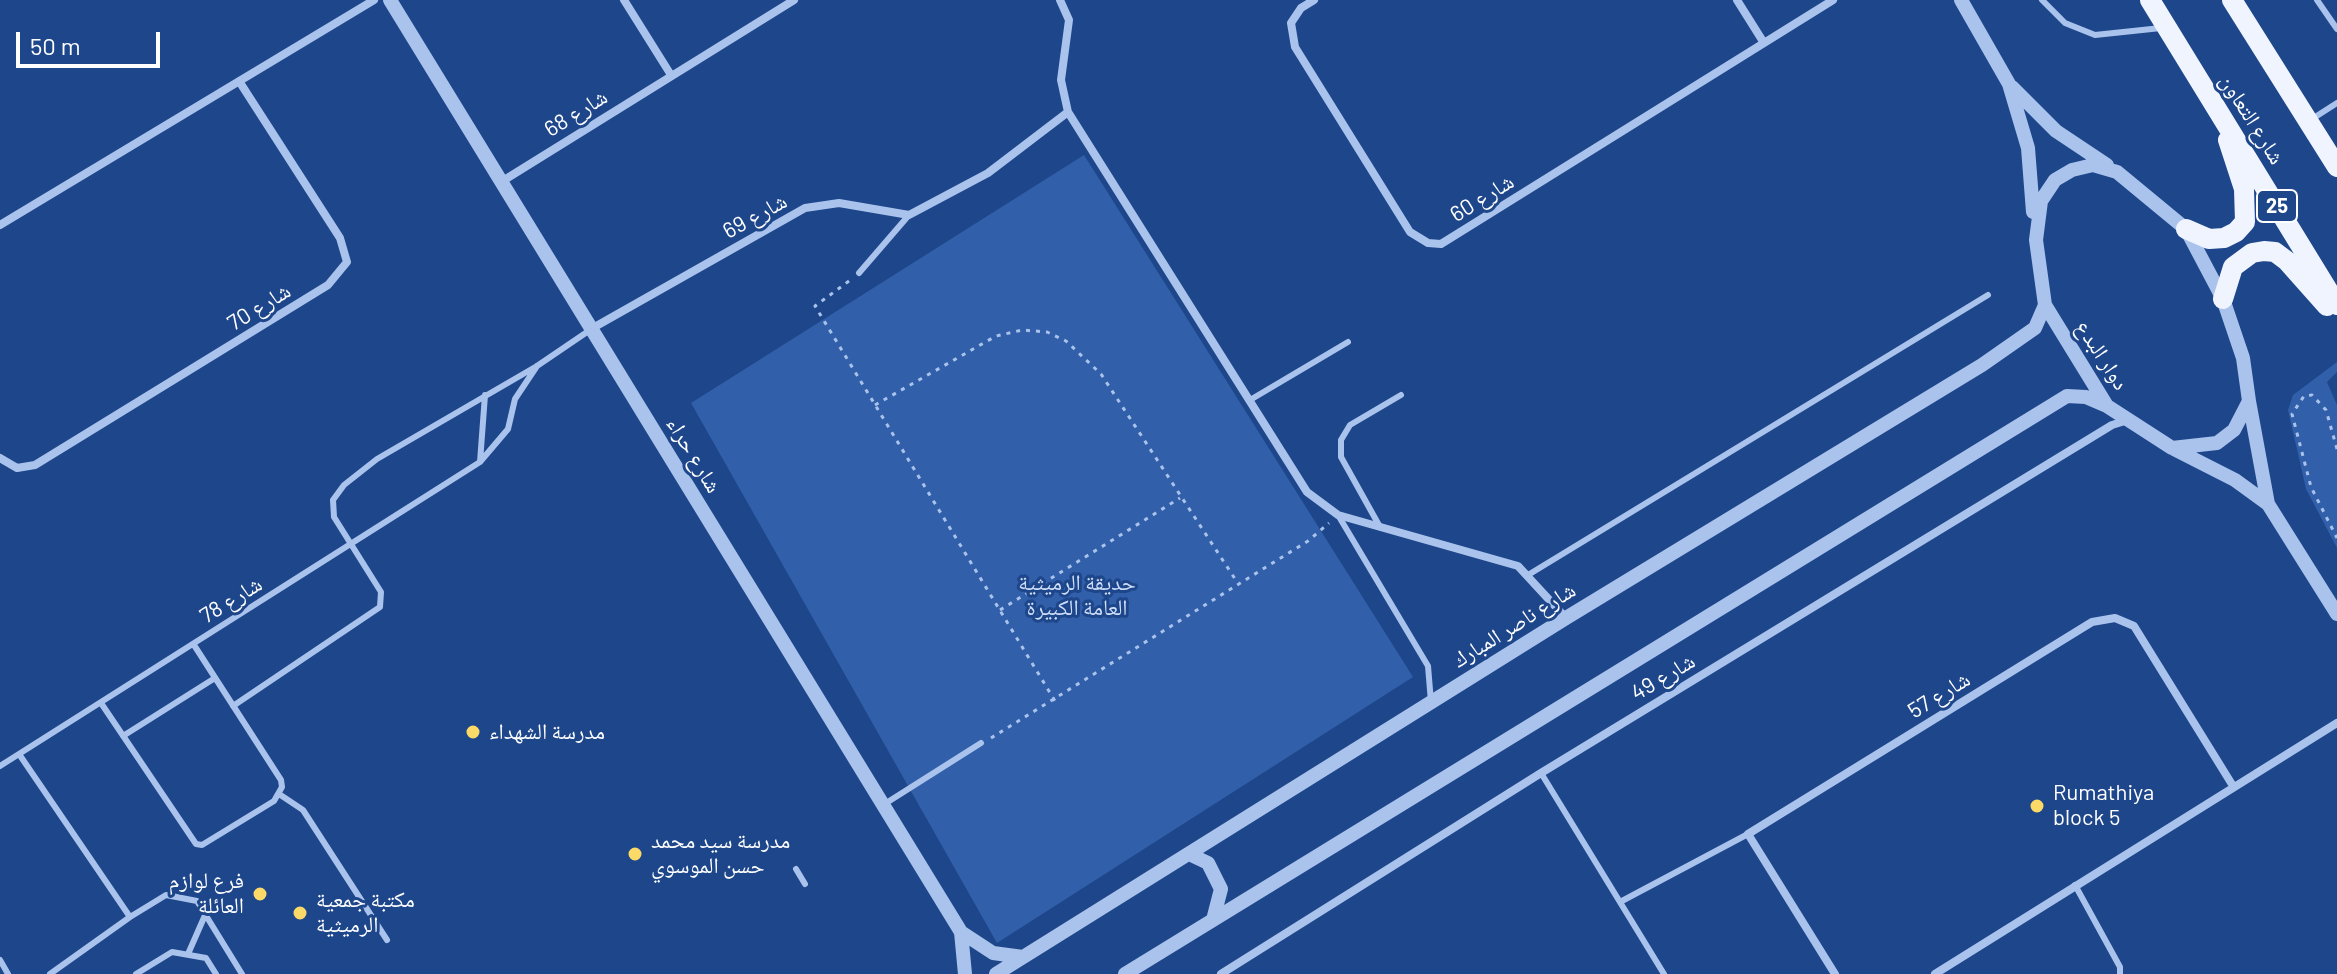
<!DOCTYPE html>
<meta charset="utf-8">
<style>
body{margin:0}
#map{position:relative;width:2337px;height:974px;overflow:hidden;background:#1e468b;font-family:Barlow,sans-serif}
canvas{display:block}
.scale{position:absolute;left:16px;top:32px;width:144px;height:36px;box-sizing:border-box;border:4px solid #fff;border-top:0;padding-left:10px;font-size:24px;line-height:28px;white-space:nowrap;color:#fff;-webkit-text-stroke:6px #1e468b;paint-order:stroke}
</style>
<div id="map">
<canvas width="2337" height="974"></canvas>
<div class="scale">50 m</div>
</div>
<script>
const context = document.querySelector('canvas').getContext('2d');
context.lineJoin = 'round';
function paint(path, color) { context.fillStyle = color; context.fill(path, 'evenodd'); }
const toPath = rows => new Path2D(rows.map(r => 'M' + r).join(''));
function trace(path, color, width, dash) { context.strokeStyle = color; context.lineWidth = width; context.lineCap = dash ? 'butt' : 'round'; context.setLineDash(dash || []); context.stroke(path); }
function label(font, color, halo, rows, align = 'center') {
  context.font = font + ' Barlow,"Noto Naskh Arabic",sans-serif'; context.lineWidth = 6; context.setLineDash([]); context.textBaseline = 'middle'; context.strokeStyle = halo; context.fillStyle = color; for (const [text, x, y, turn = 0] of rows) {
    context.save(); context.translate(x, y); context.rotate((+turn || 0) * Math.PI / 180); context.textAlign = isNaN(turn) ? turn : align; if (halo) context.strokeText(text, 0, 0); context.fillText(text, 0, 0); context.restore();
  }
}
paint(toPath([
 [1084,155,1413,677,997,943,691,403],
 [2337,362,2337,372,2327,382,2337,405,2337,548,2306,489,2288,410,2293,395]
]), '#315fa9');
trace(toPath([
 [849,281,815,306,1055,701],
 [875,405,996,336,1022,330,1047,332,1066,341,1101,374,1239,585],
 [2337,449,2326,410,2312,395,2304,396,2292,414,2311,487,2337,538],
 [1000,610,1180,498],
 [991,738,1308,541,1329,523]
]), '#aac3ec', 3, [4, 6]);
trace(toPath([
 [2042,0,2065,23,2095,35,2161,28],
 [2317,0,2337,29],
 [2312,119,2337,103],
 [859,273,909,215],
 [1250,400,1348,342],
 [480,462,485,395],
 [1338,515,1428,666,1431,702],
 [1380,527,1341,457,1341,440,1350,425,1401,395],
 [1528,575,1988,295],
 [101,703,196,844,202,845,274,801,282,787,281,780,194,645],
 [233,706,380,607,381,592,334,517,333,500,344,485,377,459,537,366,590,330],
 [123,736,215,678],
 [19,754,130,917,166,895,197,901,242,974],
 [0,766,480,462,508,429,515,399,537,366],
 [1541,773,1664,974],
 [279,794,303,810,387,940],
 [883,805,981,743],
 [796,869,805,884],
 [2075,885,2120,967,2120,974],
 [1620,902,1748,834],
 [188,954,206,913],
 [0,960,8,974],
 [50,974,130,917],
 [136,974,172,952,206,958,216,974]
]), '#aac3ec', 6);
trace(toPath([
 [624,0,671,75],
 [1060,0,1069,20,1061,80,1068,112,1307,492,1338,515,1518,566,1566,618],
 [1314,0,1301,8,1291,23,1295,47,1410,232,1428,243,1441,244,1833,0],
 [1737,0,1764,43],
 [501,182,794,0],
 [0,225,374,0],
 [591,329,805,208,839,203,909,215,988,173,1068,112],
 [0,458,17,468,35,465,328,285,347,262,340,238,239,81],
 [1221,974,1541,773,2112,425,2128,420],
 [1835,974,1748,834,2092,622,2115,618,2134,626,2233,786],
 [1935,974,2337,723]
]), '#aac3ec', 8);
trace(toPath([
 [390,0,961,932,965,974],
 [1961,0,2009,84,2028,148,2033,212],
 [2012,87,2056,131,2107,165],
 [2093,165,2117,172,2186,229,2223,299,2243,358,2249,401,2234,430,2217,443,2172,448,2107,406,2045,305,2036,240,2041,201,2055,180,2072,170,2093,165],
 [2249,401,2268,504],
 [2174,449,2235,480,2268,504,2337,614],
 [1189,854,1208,863,1221,889,1214,916],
 [961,932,993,953,1023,957],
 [996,974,1566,618,1982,365,2035,328,2045,305],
 [1125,974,2067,396,2086,397,2107,406]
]), '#aac3ec', 14);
trace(toPath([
 [2150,0,2337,305],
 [2232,0,2337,167],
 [2186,229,2209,239,2224,238,2236,232,2245,222,2244,189,2228,140],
 [2223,299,2233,267,2252,253,2264,251,2275,252,2287,261,2327,306]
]), '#eff4ff', 20);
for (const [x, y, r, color] of [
 [473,732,8,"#fbda68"],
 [2037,806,8,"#fbda68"],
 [635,854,8,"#fbda68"],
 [260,894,8,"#fbda68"],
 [300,913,8,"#fbda68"]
]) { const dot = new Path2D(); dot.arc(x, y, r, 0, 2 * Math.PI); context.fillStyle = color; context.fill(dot); trace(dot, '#1e468b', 3); }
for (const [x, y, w] of [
 [2277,206,40]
]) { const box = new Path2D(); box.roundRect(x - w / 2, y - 16, w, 32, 6); context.fillStyle = '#1e468b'; context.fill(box); trace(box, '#fff', 2); }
label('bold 20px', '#fff', null, [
 ["25",2277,206]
]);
label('22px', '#fff', '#1e468b', [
 ["شارع 68",576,113,-32],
 ["شارع التعاون",2252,119,58],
 ["شارع 60",1482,198,-32],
 ["شارع 69",755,216,-29],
 ["شارع 70",259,307,-32],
 ["دوار البدع",2102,355,57],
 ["شارع حراء",694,455,59],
 ["شارع 78",231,600,-32],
 ["شارع ناصر المبارك",1514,625,-32],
 ["شارع 49",1663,677,-31],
 ["شارع 57",1939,695,-32]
]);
label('22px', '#cfdff9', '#1e468b', [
 ["حديقة الرميثية",1077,583],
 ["العامة الكبيرة",1077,608]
]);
label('22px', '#fff', '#1e468b', [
 ["مدرسة الشهداء",489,732],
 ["Rumathiya",2053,793],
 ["block 5",2053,818],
 ["مدرسة سيد محمد",651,841],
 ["حسن الموسوي",651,866],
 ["فرع لوازم",244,881,"right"],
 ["العائلة",244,906,"right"],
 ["مكتبة جمعية",316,900],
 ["الرميثية",316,925]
], 'left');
</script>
